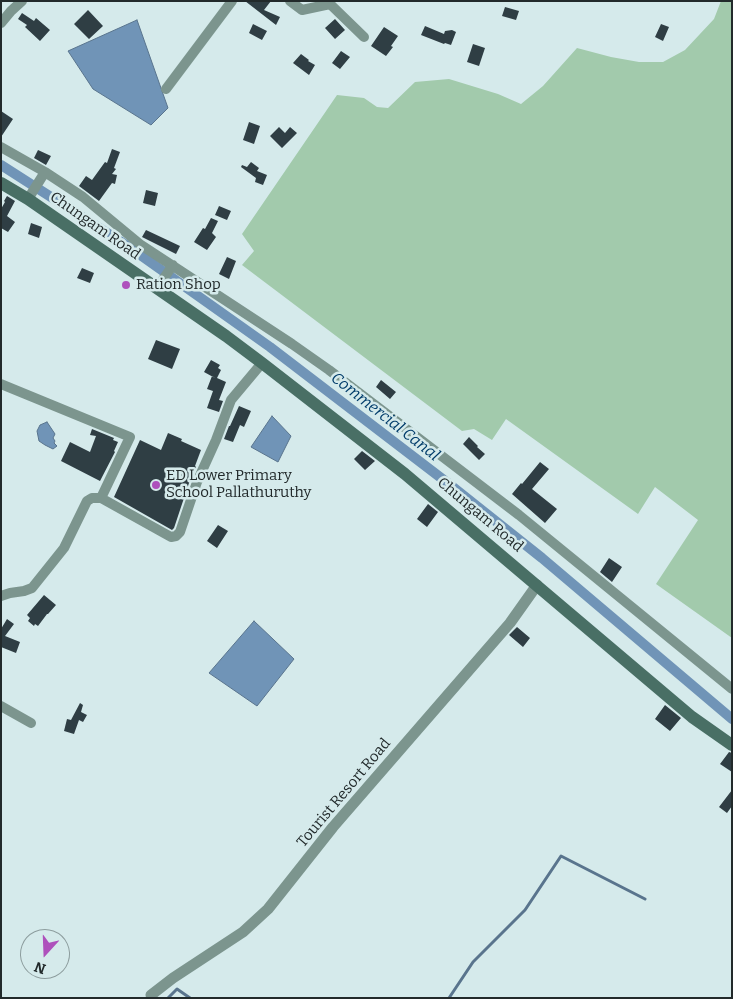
<!DOCTYPE html>
<style>
body{margin:0}
#map{position:relative;width:733px;height:999px;overflow:hidden;background:#d5eaeb;font-family:Bitter,serif}
canvas{display:block}
.frame{position:absolute;inset:0;border:2px solid #222a2b;pointer-events:none}
.north{position:absolute;left:20px;top:929px;width:50px;height:50px;box-sizing:border-box;background:#d5eaeb;border:1px solid #8d9d9e;border-radius:50%;rotate:200deg;font-size:14px;font-weight:700;line-height:20px;text-align:center;color:#222a2b}
.north::after{content:'';display:block;margin:auto;width:18px;height:22px;background:#ae51bc;clip-path:polygon(50% 0,100% 100%,50% 72%,0 100%)}
</style>
<div id="map">
<canvas width="733" height="999"></canvas>
<div class="frame"></div>
<div class="north">N</div>
</div>
<script>
const context = document.querySelector('canvas').getContext('2d');
context.lineJoin = 'round';
function paint(path, color) { context.fillStyle = color; context.fill(path, 'evenodd'); }
const toPath = rows => new Path2D(rows.map(r => 'M' + r).join(''));
function trace(path, color, width, dash) { context.strokeStyle = color; context.lineWidth = width; context.lineCap = dash ? 'butt' : 'round'; context.setLineDash(dash || []); context.stroke(path); }
function label(font, color, halo, rows, align = 'center') {
  context.font = font + ' Bitter,serif'; context.lineWidth = 5; context.setLineDash([]); context.textBaseline = 'middle'; context.strokeStyle = halo; context.fillStyle = color; for (const [text, x, y, turn = 0] of rows) {
    context.save(); context.translate(x, y); context.rotate((+turn || 0) * Math.PI / 180); context.textAlign = isNaN(turn) ? turn : align; if (halo) context.strokeText(text, 0, 0); context.fillText(text, 0, 0); context.restore();
  }
}
paint(toPath([
 [721,1,732,1,732,638,656,584,698,520,655,487,638,514,506,419,492,440,474,429,462,431,242,265,254,251,242,234,337,95,364,98,377,107,388,108,415,82,449,79,498,94,521,104,543,86,577,48,611,57,639,62,663,62,685,50,714,19]
]), '#a2caac');
const water = toPath([
 [137,20,168,108,151,125,93,89,68,51,137,20],
 [272,416,291,436,278,462,251,447,272,416],
 [47,422,55,434,53,438,55,441,54,443,57,446,53,449,45,445,39,441,37,431,40,425,47,422],
 [254,621,294,659,257,706,209,673,254,621]
]);
paint(water, '#7094b7');
trace(water, '#59748d', 1);
trace(toPath([
 [168,998,177,989,190,998],
 [449,998,473,962,525,910,561,856,645,899]
]), '#59748d', 3);
trace(toPath([
 [1,165,129,247,270,347,449,484,542,558,732,719]
]), '#7094b7', 10);
paint(toPath([
 [245,1,271,1,264,10,280,17,276,25],
 [505,7,519,11,516,20,502,16],
 [88,10,103,26,89,39,74,24],
 [22,13,34,21,36,18,50,30,40,41,25,27,27,25,18,19],
 [335,19,345,30,335,39,325,28],
 [253,24,267,31,262,40,249,33],
 [661,24,669,27,663,41,655,37],
 [425,26,444,34,445,31,452,30,456,32,451,45,445,43,444,44,421,35],
 [384,27,398,36,391,46,393,47,386,56,371,46],
 [473,44,485,48,479,66,467,62],
 [341,51,350,57,340,69,332,63],
 [301,54,309,60,308,61,315,65,309,75,293,63],
 [1,111,13,119,1,137],
 [249,122,260,126,254,144,243,140],
 [279,127,285,133,290,127,297,133,282,148,270,136],
 [112,149,120,152,114,168,116,169,112,174,117,175,115,184,112,183,99,201,79,186,86,176,92,180,105,162,107,163],
 [38,150,51,156,46,165,34,158],
 [251,162,259,168,257,171,267,175,263,185,255,182,256,178,241,167,242,165,247,167],
 [146,190,158,193,155,206,143,203],
 [7,196,15,201,7,216,15,222,8,232,1,228,1,209,5,202,4,201],
 [219,206,231,211,227,220,215,215],
 [211,218,218,221,212,233,216,237,207,250,194,242,203,228,205,229],
 [31,223,42,227,39,238,28,234],
 [146,230,180,246,176,254,142,237],
 [227,257,236,261,229,279,219,274],
 [82,268,94,273,90,283,77,278],
 [156,340,180,349,172,369,148,359],
 [211,360,220,365,218,368,221,370,217,378,226,382,219,400,223,401,219,412,207,408,213,391,207,389,212,376,215,378,204,372],
 [381,380,396,392,390,399,376,387],
 [239,406,251,411,244,427,240,425,233,442,224,439,229,426,230,426],
 [92,429,114,438,113,440,118,442,114,451,115,452,100,481,61,461,70,442,90,452,96,436,90,435],
 [168,433,182,439,181,441,201,450,195,466,196,467,190,480,174,528,172,530,114,497,140,440,161,450],
 [469,437,478,446,477,447,485,454,479,460,463,444],
 [362,451,375,461,365,470,354,459],
 [540,462,549,469,532,489,557,509,545,523,512,494,521,483,522,484],
 [428,504,438,512,427,527,417,519],
 [218,525,228,531,217,548,207,541],
 [609,558,622,567,612,582,600,572],
 [44,595,56,605,48,614,47,614,38,626,35,624,34,626,28,621,30,618,27,615],
 [7,619,14,624,5,636,20,642,16,653,1,647,1,629],
 [517,627,530,638,523,647,509,635],
 [80,703,83,705,81,712,87,715,83,722,79,720,74,734,64,731,67,719,71,720],
 [665,705,681,718,670,731,655,719],
 [729,752,732,753,732,772,720,764],
 [732,790,732,806,727,813,719,807]
]), '#2f3e44');
trace(toPath([
 [290,1,302,10,330,4,364,37],
 [1,23,11,11,22,1],
 [166,89,232,1],
 [1,147,45,172,83,197,141,245,292,344,329,370,519,515,732,689],
 [28,199,45,172],
 [157,288,173,265],
 [1,384,130,437,101,498],
 [1,596,10,593,24,591,32,588,64,548,87,501,92,498,101,498,171,537,176,536,180,532,197,482,216,440,231,400,262,363],
 [1,706,31,723]
]), '#7c958e', 10);
trace(toPath([
 [151,995,173,978,243,932,268,909,333,827,510,623,537,585]
]), '#7c958e', 11);
trace(toPath([
 [1,183,28,199,226,336,262,363,405,474,692,717,732,745]
]), '#496f65', 12);
for (const [x, y, r, color] of [
 [126,285,5,"#ae51bc"],
 [156,485,5,"#ae51bc"]
]) { const dot = new Path2D(); dot.arc(x, y, r, 0, 2 * Math.PI); context.fillStyle = color; context.fill(dot); trace(dot, '#d5eaeb', 2); }
label('15px', '#222a2b', '#d5eaeb', [
 ["Chungam Road",95,226,35],
 ["Chungam Road",480,515,40],
 ["Tourist Resort Road",344,793,-50]
]);
label('15px', '#222a2b', '#d5eaeb', [
 ["Ration Shop",136,285],
 ["ED Lower Primary",166,476],
 ["School Pallathuruthy",166,493]
], 'left');
label('italic 16px', '#013c6a', '#d5eaeb', [
 ["Commercial Canal",385,417,38]
]);
</script>
